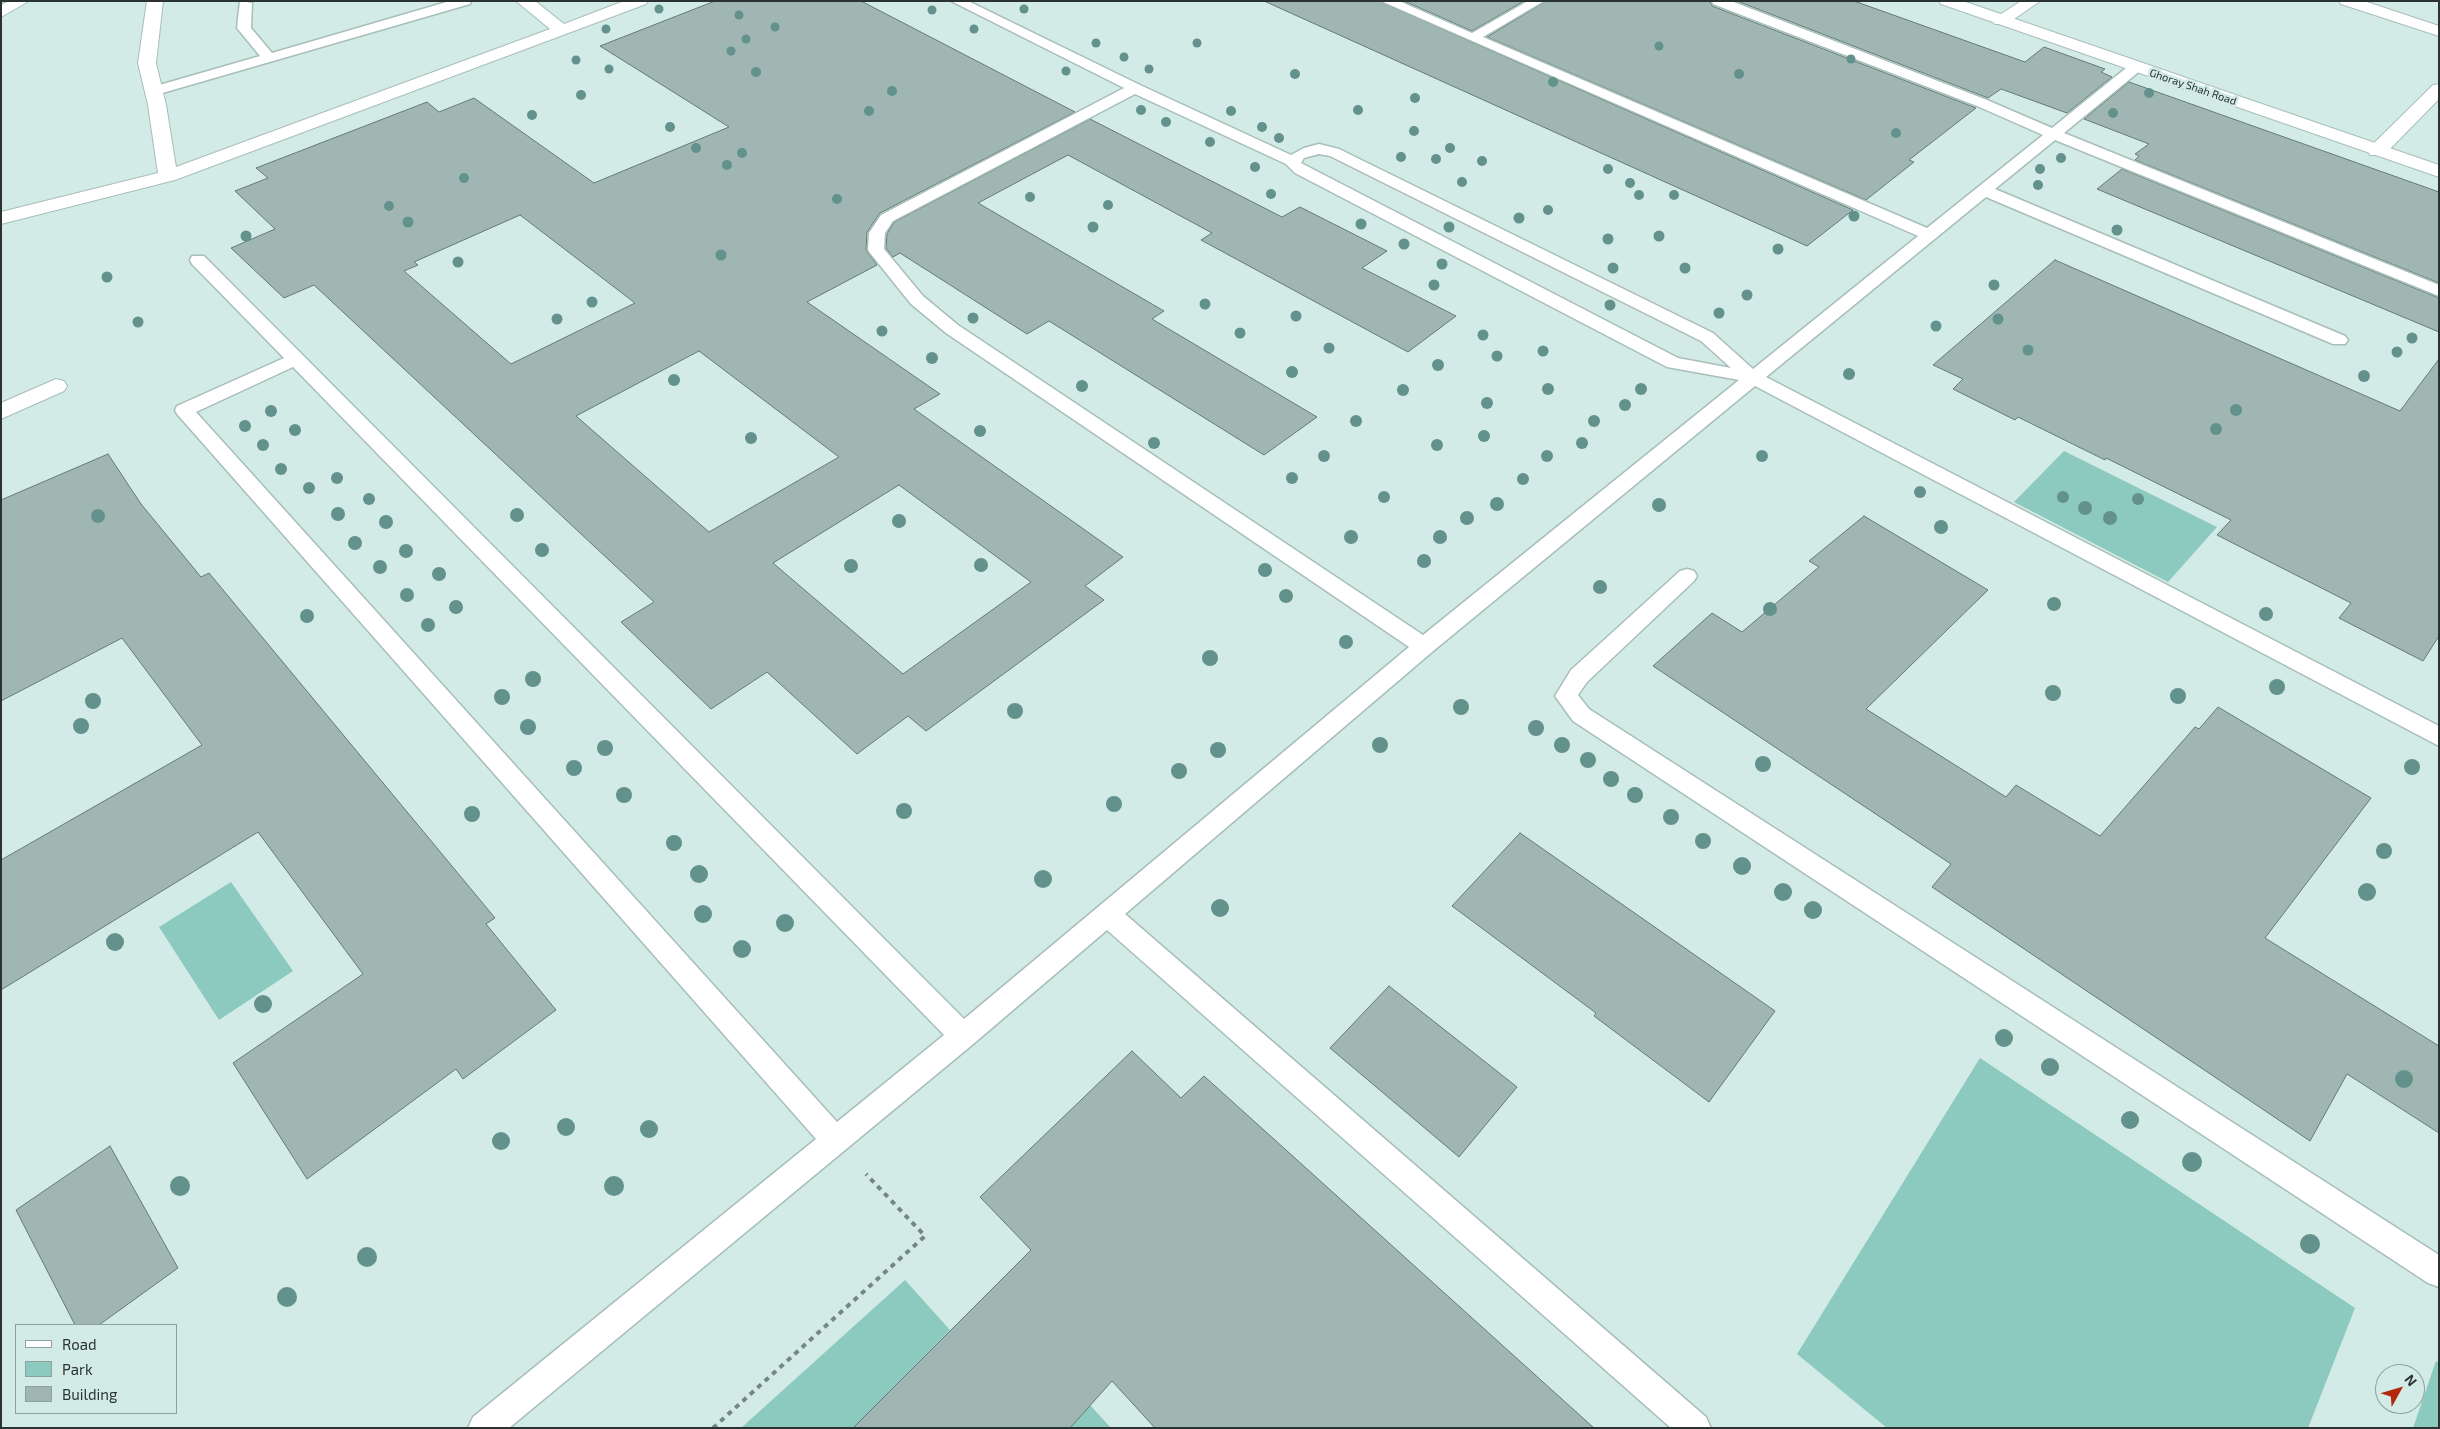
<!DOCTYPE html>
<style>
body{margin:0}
#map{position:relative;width:2440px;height:1429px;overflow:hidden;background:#d3ebe6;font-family:"Exo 2",sans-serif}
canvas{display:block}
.frame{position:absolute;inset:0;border:2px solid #2a3331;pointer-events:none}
.legend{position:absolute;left:15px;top:1324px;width:162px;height:90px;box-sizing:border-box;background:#d3ebe6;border:1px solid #8fa19e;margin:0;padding:6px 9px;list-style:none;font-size:15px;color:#2a3331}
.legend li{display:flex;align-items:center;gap:10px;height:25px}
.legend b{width:25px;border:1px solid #8fa19e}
.north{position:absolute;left:2375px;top:1364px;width:50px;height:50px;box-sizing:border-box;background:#d3ebe6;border:1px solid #8fa19e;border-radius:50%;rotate:51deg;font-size:14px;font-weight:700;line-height:20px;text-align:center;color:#2a3331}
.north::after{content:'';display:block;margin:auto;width:18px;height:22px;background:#b3270d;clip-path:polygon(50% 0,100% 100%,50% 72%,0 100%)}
</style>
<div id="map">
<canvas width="2440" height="1429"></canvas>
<div class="frame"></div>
<ul class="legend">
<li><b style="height:6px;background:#fff"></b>Road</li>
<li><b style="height:14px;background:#8cc9be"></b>Park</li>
<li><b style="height:14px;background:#9fb6b2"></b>Building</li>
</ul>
<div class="north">N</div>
</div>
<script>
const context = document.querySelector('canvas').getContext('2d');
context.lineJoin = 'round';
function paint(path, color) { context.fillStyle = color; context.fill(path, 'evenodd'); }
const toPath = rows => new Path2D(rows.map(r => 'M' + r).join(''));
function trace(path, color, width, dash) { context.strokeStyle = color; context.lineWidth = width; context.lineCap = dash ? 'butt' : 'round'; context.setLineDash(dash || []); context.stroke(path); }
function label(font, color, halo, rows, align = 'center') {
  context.font = font + ' "Exo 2",sans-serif'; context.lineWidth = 5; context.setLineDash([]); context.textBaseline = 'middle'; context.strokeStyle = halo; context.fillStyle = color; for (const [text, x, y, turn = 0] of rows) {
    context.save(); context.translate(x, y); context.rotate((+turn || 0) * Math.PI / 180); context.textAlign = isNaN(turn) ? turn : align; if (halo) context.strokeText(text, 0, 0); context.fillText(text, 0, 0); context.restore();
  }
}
paint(toPath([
 [2064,451,2217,527,2168,582,2014,502],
 [231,882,293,971,219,1020,159,927],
 [1980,1058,2355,1308,2308,1428,1887,1428,1797,1354],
 [905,1280,950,1330,853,1428,741,1428],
 [2436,1361,2439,1363,2439,1428,2413,1428],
 [1090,1405,1111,1428,1070,1428]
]), '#8cc9be');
const building = toPath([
 [715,1,861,1,1075,112,880,213,867,232,866,250,877,265,807,302,940,394,914,409,1123,557,1085,586,1104,600,926,731,908,716,857,754,767,672,711,709,621,622,654,602,314,285,284,298,231,248,275,229,235,191,268,178,256,168,427,102,439,112,474,98,594,183,729,127,600,46,715,1],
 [520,215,635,303,511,364,404,271,418,265,414,262,520,215],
 [699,351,839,457,709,532,576,416,699,351],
 [899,485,1031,582,903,674,773,563,899,485],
 [1264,1,1379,1,1853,210,1807,246,1264,1],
 [1404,1,1524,1,1472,31,1404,1],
 [1546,1,1710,1,1712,6,1976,108,1909,160,1914,162,1866,200,1487,37,1546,1],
 [1737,1,1854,1,2025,62,2044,47,2105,69,2101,72,2112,77,2067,113,2001,89,1988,98,1737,1],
 [2129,82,2439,192,2439,283,2135,160,2139,156,2135,154,2149,144,2084,119,2129,82],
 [1090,119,1282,217,1300,207,1387,251,1362,268,1456,316,1408,352,1201,240,1212,233,1068,155,978,203,1164,311,1152,319,1317,417,1264,455,1049,321,1027,334,900,253,893,257,886,248,887,234,894,222,1090,119],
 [2122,169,2439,298,2439,332,2097,189,2122,169],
 [2055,260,2400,411,2439,359,2439,636,2423,661,2339,618,2351,603,2217,535,2231,520,2106,458,2105,460,2018,417,2015,420,1953,389,1963,379,1933,365,2055,260],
 [108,454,141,504,201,577,209,573,495,918,486,924,556,1010,463,1079,456,1069,307,1179,233,1063,363,974,258,832,1,990,1,860,202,745,122,638,1,701,1,500,108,454],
 [1864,516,1988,590,1866,709,2006,797,2016,785,2100,836,2195,727,2199,729,2218,707,2371,798,2265,938,2439,1046,2439,1133,2347,1074,2310,1141,1932,887,1951,864,1653,666,1712,613,1742,632,1819,567,1809,561,1864,516],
 [1520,833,1775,1011,1709,1102,1594,1016,1596,1013,1452,906,1520,833],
 [1389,986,1517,1087,1459,1157,1330,1048,1389,986],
 [1132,1051,1181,1098,1204,1076,1594,1428,1155,1428,1112,1381,1070,1428,853,1428,1031,1250,980,1197,1132,1051],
 [110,1146,178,1268,99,1325,75,1325,16,1210,110,1146]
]);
paint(building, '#9fb6b2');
trace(building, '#647a76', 1);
const service = toPath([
 [240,1,252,3,251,28,272,53,450,1,471,1,470,4,159,94,149,94,147,91,149,88,260,56,237,28,240,1],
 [951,1,968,1,1140,85,1291,155,1304,148,1319,144,1339,149,1713,333,1753,369,1918,236,1381,1,1399,1,1472,33,1528,1,1544,1,1483,37,1927,228,2043,135,1977,106,1713,4,1712,1,1731,1,1987,100,2052,128,2131,64,2141,64,2143,67,2141,70,2064,133,2439,285,2439,296,2055,140,1995,189,2345,336,2348,340,2345,344,2333,344,1986,197,1766,377,2439,726,2439,746,1755,386,1432,652,1125,914,1706,1417,1711,1428,1671,1428,1107,930,972,1045,509,1428,468,1428,473,1417,816,1139,177,414,175,410,177,406,284,358,192,264,190,260,192,256,204,256,964,1019,1409,647,946,333,911,304,870,253,868,250,869,233,881,215,1124,88,951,1],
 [1135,94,1286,164,1295,173,1667,367,1739,380,1423,635,958,325,923,296,884,249,885,233,893,221,1135,94],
 [1319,154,1330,156,1701,341,1731,368,1678,358,1301,163,1304,158,1319,154],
 [293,367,944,1035,837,1122,196,412,293,367],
 [1687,569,1694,571,1697,576,1694,581,1587,682,1578,695,1589,709,2439,1255,2439,1287,2428,1283,1573,721,1555,696,1571,670,1680,571,1687,569]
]);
const minor = toPath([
 [9,1,29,1,1,17,1,5,9,1],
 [147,1,163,1,156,63,166,105,176,167,550,29,516,1,535,1,564,24,624,1,648,1,646,4,175,180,1,224,1,212,158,173,148,105,138,63,147,1],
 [2021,1,2040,1,2007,24,1995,24,1993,21,1995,18,2021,1],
 [2339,1,2364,1,2439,26,2439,36,2341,4,2339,1],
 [2439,84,2439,99,2384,155,2370,155,2368,151,2370,147,2433,85,2439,84],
 [56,379,64,381,67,386,64,391,1,419,1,403,56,379]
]);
const secondary = toPath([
 [1939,1,1963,1,2439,165,2439,177,1941,4,1939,1]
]);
trace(service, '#a7beb9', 3);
trace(minor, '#a7beb9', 2);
trace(secondary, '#a7beb9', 2);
trace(toPath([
 [713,1428,925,1236,866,1174]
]), '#768683', 4, [5, 5]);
paint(service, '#fff');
paint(minor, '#fff');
paint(secondary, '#fff');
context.fillStyle = '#63918b';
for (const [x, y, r] of [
 [659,9,4.5],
 [1024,9,4.5],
 [932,10,4.5],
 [739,15,4.5],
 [775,27,4.5],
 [606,29,4.5],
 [974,29,4.5],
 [746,39,4.5],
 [1096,43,4.5],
 [1197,43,4.5],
 [1659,46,4.5],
 [731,51,4.5],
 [1124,57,4.5],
 [1851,59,4.5],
 [576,60,4.5],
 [609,69,4.5],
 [1149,69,4.5],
 [1066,71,4.5],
 [756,72,5],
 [1295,74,5],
 [1739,74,5],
 [1553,82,5],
 [892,91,5],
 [2149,93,5],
 [581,95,5],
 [1415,98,5],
 [1141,110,5],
 [1358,110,5],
 [869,111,5],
 [1231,111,5],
 [2113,113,5],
 [532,115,5],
 [1166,122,5],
 [670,127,5],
 [1262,127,5],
 [1414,131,5],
 [1896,133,5],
 [1279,138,5],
 [1210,142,5],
 [696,148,5],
 [1450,148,5],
 [742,153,5],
 [1401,157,5],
 [2061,158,5],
 [1436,159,5],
 [1482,161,5],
 [727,165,5],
 [1255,167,5],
 [1608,169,5],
 [2040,169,5],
 [464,178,5],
 [1462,182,5],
 [1630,183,5],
 [2038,185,5],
 [1271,194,5],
 [1639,195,5],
 [1674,195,5],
 [1030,197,5],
 [837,199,5],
 [1108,205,5],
 [389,206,5],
 [1548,210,5],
 [1854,216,5.5],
 [1519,218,5.5],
 [408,222,5.5],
 [1361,224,5.5],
 [1093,227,5.5],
 [1449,227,5.5],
 [2117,230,5.5],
 [246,236,5.5],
 [1659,236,5.5],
 [1608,239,5.5],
 [1404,244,5.5],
 [1778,249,5.5],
 [721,255,5.5],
 [458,262,5.5],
 [1442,264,5.5],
 [1613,268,5.5],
 [1685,268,5.5],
 [107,277,5.5],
 [1434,285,5.5],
 [1994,285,5.5],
 [1747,295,5.5],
 [592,302,5.5],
 [1205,304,5.5],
 [1610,305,5.5],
 [1719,313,5.5],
 [1296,316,5.5],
 [973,318,5.5],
 [557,319,5.5],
 [1998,319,5.5],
 [138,322,5.5],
 [1936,326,5.5],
 [882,331,5.5],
 [1240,333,5.5],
 [1483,335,5.5],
 [2412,338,5.5],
 [1329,348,5.5],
 [2028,350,5.5],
 [1543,351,5.5],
 [2397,352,5.5],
 [1497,356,5.5],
 [932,358,6],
 [1438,365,6],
 [1292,372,6],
 [1849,374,6],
 [2364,376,6],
 [674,380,6],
 [1082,386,6],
 [1548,389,6],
 [1641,389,6],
 [1403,390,6],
 [1487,403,6],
 [1625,405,6],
 [2236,410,6],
 [271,411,6],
 [1356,421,6],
 [1594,421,6],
 [245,426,6],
 [2216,429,6],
 [295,430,6],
 [980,431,6],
 [1484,436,6],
 [751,438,6],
 [1154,443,6],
 [1582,443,6],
 [263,445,6],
 [1437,445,6],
 [1324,456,6],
 [1547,456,6],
 [1762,456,6],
 [281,469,6],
 [337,478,6],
 [1292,478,6],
 [1523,479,6],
 [309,488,6],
 [1920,492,6],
 [1384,497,6],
 [2063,497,6],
 [369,499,6],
 [2138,499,6],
 [1497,504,7],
 [1659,505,7],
 [2085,508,7],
 [338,514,7],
 [517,515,7],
 [98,516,7],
 [1467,518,7],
 [2110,518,7],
 [899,521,7],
 [386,522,7],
 [1941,527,7],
 [1351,537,7],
 [1440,537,7],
 [355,543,7],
 [542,550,7],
 [406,551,7],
 [1424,561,7],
 [981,565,7],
 [851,566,7],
 [380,567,7],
 [1265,570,7],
 [439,574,7],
 [1600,587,7],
 [407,595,7],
 [1286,596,7],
 [2054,604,7],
 [456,607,7],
 [1770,609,7],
 [2266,614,7],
 [307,616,7],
 [428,625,7],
 [1346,642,7],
 [1210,658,8],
 [533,679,8],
 [2277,687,8],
 [2053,693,8],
 [2178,696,8],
 [502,697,8],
 [93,701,8],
 [1461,707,8],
 [1015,711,8],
 [81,726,8],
 [528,727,8],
 [1536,728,8],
 [1380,745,8],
 [1562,745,8],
 [605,748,8],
 [1218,750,8],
 [1588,760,8],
 [1763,764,8],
 [2412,767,8],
 [574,768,8],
 [1179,771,8],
 [1611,779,8],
 [624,795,8],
 [1635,795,8],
 [1114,804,8],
 [904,811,8],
 [472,814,8],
 [1671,817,8],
 [1703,841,8],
 [674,843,8],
 [2384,851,8],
 [1742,866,9],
 [699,874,9],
 [1043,879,9],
 [1783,892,9],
 [2367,892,9],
 [1220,908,9],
 [1813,910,9],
 [703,914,9],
 [785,923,9],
 [115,942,9],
 [742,949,9],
 [263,1004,9],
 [2004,1038,9],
 [2050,1067,9],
 [2404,1079,9],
 [2130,1120,9],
 [566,1127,9],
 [649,1129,9],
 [501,1141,9],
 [2192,1162,10],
 [180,1186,10],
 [614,1186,10],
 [2310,1244,10],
 [367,1257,10],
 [287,1297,10]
]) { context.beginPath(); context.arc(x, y, r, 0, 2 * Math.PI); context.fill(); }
label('11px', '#2a3331', '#d3ebe6', [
 ["Ghoray Shah Road",2193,87,19]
]);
</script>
